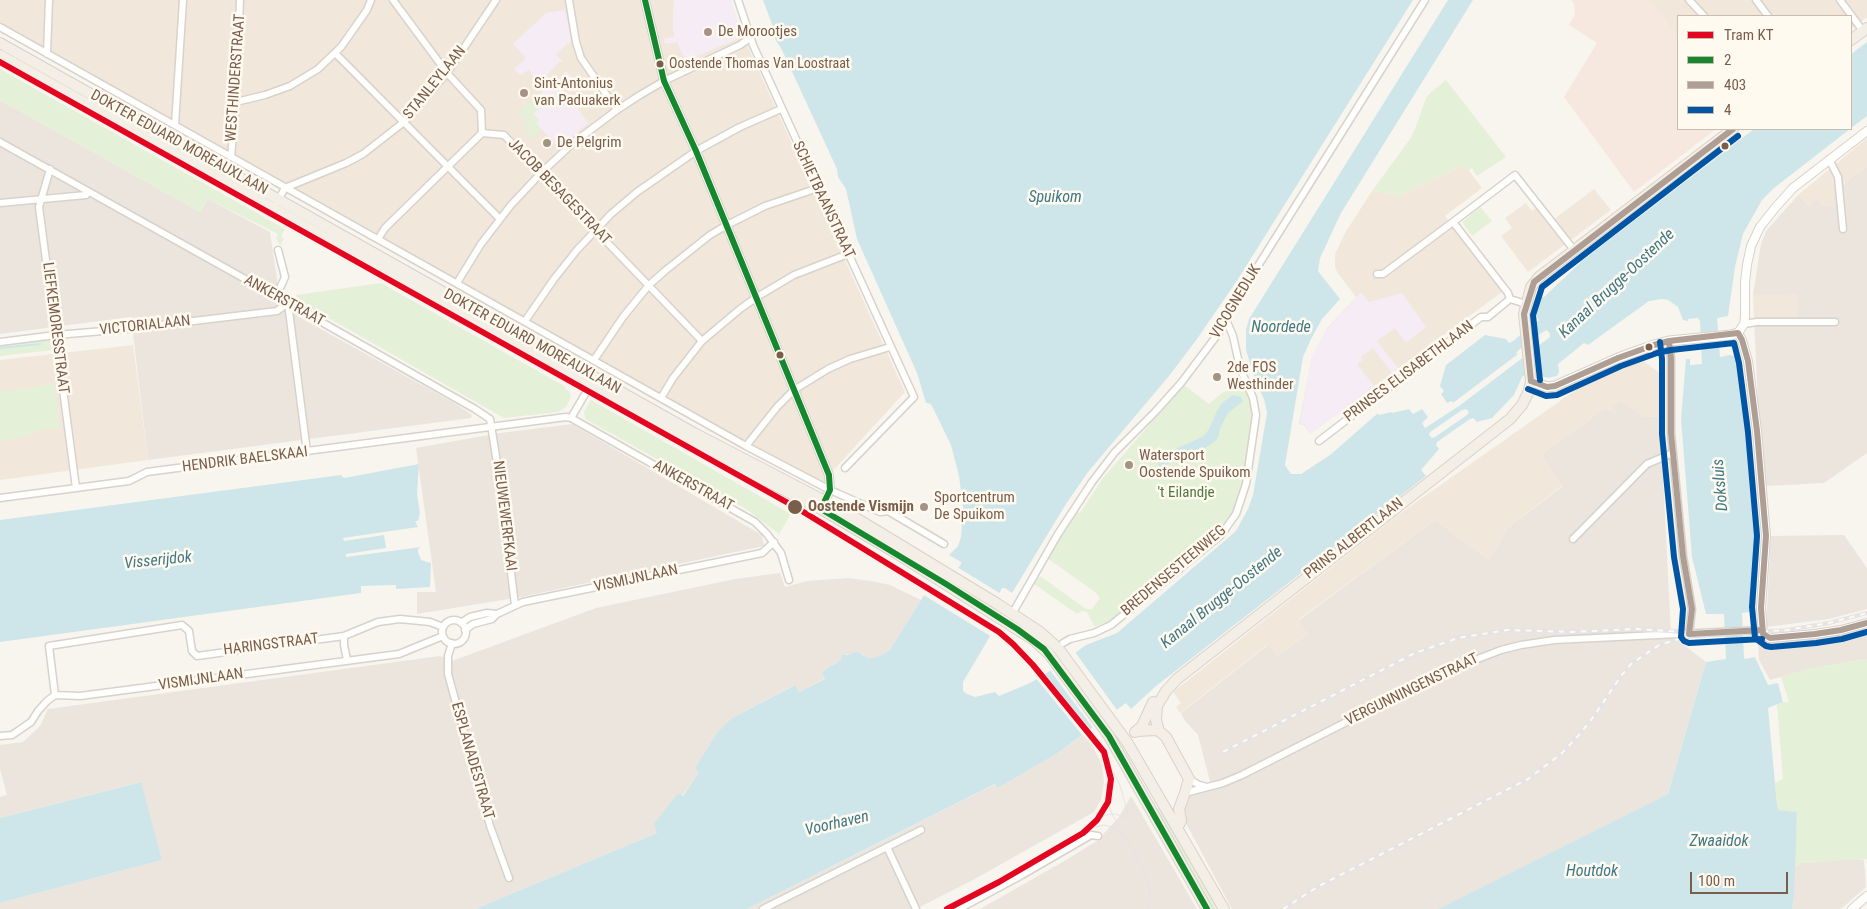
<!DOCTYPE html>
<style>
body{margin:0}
#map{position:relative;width:1867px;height:909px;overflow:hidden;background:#f8f5ee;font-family:"Roboto Condensed",sans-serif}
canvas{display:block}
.legend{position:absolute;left:1677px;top:15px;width:175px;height:115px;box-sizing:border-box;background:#fffaf0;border:1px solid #cabbae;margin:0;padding:6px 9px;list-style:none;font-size:15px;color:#7a5d4b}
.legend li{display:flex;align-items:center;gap:10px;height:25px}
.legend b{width:25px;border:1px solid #cabbae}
.scale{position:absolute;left:1690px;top:872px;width:98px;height:22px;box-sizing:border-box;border:2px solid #7a5d4b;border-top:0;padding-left:6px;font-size:15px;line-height:18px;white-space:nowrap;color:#7a5d4b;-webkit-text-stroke:4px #fffaf0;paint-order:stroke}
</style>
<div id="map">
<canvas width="1867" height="909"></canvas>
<ul class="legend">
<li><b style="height:6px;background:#e40521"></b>Tram KT</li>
<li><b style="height:6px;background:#15882e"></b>2</li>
<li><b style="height:6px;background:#af9e93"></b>403</li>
<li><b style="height:6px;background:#0056a4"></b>4</li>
</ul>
<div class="scale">100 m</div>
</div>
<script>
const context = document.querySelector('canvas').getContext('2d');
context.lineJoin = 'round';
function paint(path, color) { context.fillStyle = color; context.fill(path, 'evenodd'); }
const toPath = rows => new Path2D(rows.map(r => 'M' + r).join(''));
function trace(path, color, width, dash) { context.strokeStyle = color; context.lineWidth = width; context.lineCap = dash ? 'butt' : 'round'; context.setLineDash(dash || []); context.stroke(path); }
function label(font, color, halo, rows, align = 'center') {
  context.font = font + ' "Roboto Condensed",sans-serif'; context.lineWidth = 5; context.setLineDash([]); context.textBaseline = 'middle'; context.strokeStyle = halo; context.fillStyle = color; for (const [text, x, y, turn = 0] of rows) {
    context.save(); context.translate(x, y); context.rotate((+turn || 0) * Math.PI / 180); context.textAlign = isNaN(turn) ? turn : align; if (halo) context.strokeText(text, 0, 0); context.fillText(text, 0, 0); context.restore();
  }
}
paint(toPath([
 [0,0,674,0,673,29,675,37,664,39,677,41,686,61,743,36,905,392,829,475,830,490,525,321,380,235,0,22],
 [1649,0,1867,0,1867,17,1851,29,1851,16,1678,16,1678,38],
 [1867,138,1867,167,1834,191,1834,205,1810,207,1798,195],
 [1462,165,1467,168,1482,188,1445,216,1502,292,1310,434,1304,425,1299,424,1312,356,1328,327,1356,297,1337,272,1335,267,1335,254,1345,233,1372,191,1400,195],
 [1594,189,1611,210,1528,272,1501,236,1512,228,1505,218,1526,203,1532,211,1537,207,1549,223],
 [1799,293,1798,318,1754,319,1753,295],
 [133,345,148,460,0,480,0,360],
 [1645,362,1662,375,1660,417,1621,415,1605,408,1541,455,1563,485,1509,527,1489,560,1435,520,1299,619,1309,633,1277,656,1267,645,1180,713,1176,707,1181,703,1173,692,1395,517,1597,375,1624,365]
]), '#f1e8db');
paint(toPath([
 [1571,0,1649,0,1678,38,1678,129,1716,129,1634,192,1564,97,1597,43,1569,25,1575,14,1574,4]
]), '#f6e8df');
paint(toPath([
 [0,100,200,212,208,199,270,232,278,286,301,318,456,404,472,415,471,418,148,460,131,317,0,334],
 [1867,167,1867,453,1824,483,1766,486,1758,402,1754,319,1797,318,1798,294,1753,295,1761,244,1766,231,1798,195,1810,207,1818,198,1821,206,1834,205,1834,191],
 [1621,401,1640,416,1660,417,1671,635,1706,662,1668,794,1438,909,1232,909,1183,818,1181,808,1190,794,1212,789,1198,735,1185,721,1181,713,1268,645,1277,656,1308,634,1299,620,1435,520,1489,560,1509,527,1563,486,1541,455,1605,408,1619,414,1612,407],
 [572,424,762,535,764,546,521,597,417,614,417,592,436,592,416,448,500,433],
 [1844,535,1867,568,1867,609,1829,619,1766,627,1771,536],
 [780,573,785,587,807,581,848,578,871,581,890,585,921,600,889,651,877,657,869,658,862,654,845,654,841,655,843,658,833,665,826,678,799,692,794,685,732,718,695,768,700,771,682,796,678,793,657,833,475,909,0,909,0,903,162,860,140,782,0,818,0,797,7,795,0,769,0,745,23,742,40,726,48,709,440,656,452,661,596,608,735,579],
 [1867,625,1867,661,1866,659,1808,669,1770,680,1759,660,1758,643,1843,632],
 [1083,735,1093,747,1102,765,1104,782,1101,800,1094,812,973,880,916,909,747,909,996,784,998,788,1055,755],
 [1131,796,1197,909,980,909,1061,863,1097,841,1119,817],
 [1856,859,1864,860,1866,887,1841,909,1792,909,1794,897,1794,868,1801,863]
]), '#ebe5de');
paint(toPath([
 [674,0,731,0,743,36,686,61,677,42,665,44,664,39,675,36,673,29],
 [565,10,571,41,556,54,563,62,559,62,545,77,552,85,566,71,572,77,561,88,568,98,570,98,588,123,559,148,536,123,533,114,545,102,539,96,545,87,540,83,541,79,539,75,533,76,529,70,520,75,514,69,526,58,513,44,546,13],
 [1361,292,1369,302,1402,293,1426,327,1406,343,1395,328,1377,341,1398,368,1392,373,1373,348,1361,357,1363,360,1357,364,1374,386,1310,434,1304,424,1300,424,1312,356,1327,329]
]), '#f5ecf5');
paint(toPath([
 [0,69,285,229,281,236,284,239,280,245,276,238,278,234,208,199,200,212,0,100],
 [1446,80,1506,157,1477,176,1472,168,1468,170,1462,165,1400,195,1372,191,1410,139,1415,129,1426,98,1430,93],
 [538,94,546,102,533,114,539,120,536,123,541,129,532,139,527,134,533,129,532,127,526,132,522,128,531,120,529,118,526,121,518,113],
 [1480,207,1492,221,1472,236,1462,222],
 [381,283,566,387,565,389,570,392,571,397,566,407,558,412,504,418,297,300,296,295],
 [50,338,52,350,0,356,0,344],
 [1243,383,1252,402,1255,420,1242,486,1236,507,1224,527,1216,536,1114,619,1096,626,1094,626,1087,612,1082,611,1077,614,1034,584,1040,576,1086,609,1092,609,1100,598,1095,592,1047,558,1075,510,1080,513,1103,478,1184,385,1209,404,1222,393],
 [54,384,60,428,32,431,31,435,0,441,0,392],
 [591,400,791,514,779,534,746,509,587,420,585,418,584,412],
 [1867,659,1867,859,1801,863,1794,868,1797,813,1778,810,1777,805,1775,783,1783,779,1777,705,1783,702,1789,702,1781,677,1808,669],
 [1162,807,1219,909,1212,909,1155,809]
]), '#e4f0d8');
paint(toPath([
 [763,0,1413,0,1238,279,1197,339,1169,376,1088,472,1066,504,1012,593,1005,588,1002,588,986,618,996,626,963,682,963,690,965,693,975,697,995,692,999,696,1030,683,1050,671,1086,645,1117,633,1236,531,1248,509,1253,495,1267,413,1264,399,1258,387,1252,387,1256,383,1246,350,1246,330,1249,319,1448,0,1473,0,1341,213,1320,258,1318,271,1340,299,1322,319,1311,339,1303,357,1285,465,1291,474,1301,474,1330,455,1378,413,1379,415,1391,412,1392,413,1409,409,1413,414,1422,409,1428,417,1422,423,1425,428,1459,406,1550,337,1550,334,1547,330,1543,332,1519,350,1516,353,1518,354,1453,403,1452,401,1447,403,1441,394,1444,391,1440,386,1446,365,1485,335,1506,339,1509,343,1513,341,1539,320,1536,315,1540,296,1544,297,1583,260,1754,129,1850,129,1774,188,1762,200,1743,234,1735,267,1728,316,1717,318,1720,357,1730,355,1735,356,1737,359,1746,413,1760,531,1755,611,1742,613,1744,657,1745,659,1755,657,1768,685,1778,683,1783,702,1768,708,1777,805,1778,810,1797,812,1794,897,1792,909,1438,909,1668,794,1706,662,1726,659,1724,614,1706,614,1692,557,1681,419,1686,359,1690,359,1690,365,1702,364,1700,321,1698,318,1688,319,1688,321,1683,320,1678,307,1668,300,1662,299,1649,301,1588,345,1584,343,1558,364,1559,372,1557,376,1548,378,1544,377,1536,366,1522,377,1514,395,1492,418,1477,422,1473,418,1470,419,1437,442,1436,445,1439,449,1421,470,1426,476,1156,686,1131,709,1126,703,1055,755,998,788,995,784,747,909,475,909,657,833,654,824,678,793,683,796,699,772,695,768,718,732,732,718,795,685,799,692,825,679,822,672,838,662,842,658,841,655,845,654,847,655,857,652,869,658,877,657,889,651,931,584,942,590,961,564,961,562,949,555,958,546,961,537,963,506,959,476,951,445,931,404,926,403,917,373,857,239,846,189,838,177,837,169,782,50,775,39,775,32],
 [1466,409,1469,412,1467,415,1435,437,1432,438,1429,435,1430,432,1462,410],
 [1867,42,1867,116,1851,128,1851,54],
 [1233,395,1241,397,1243,401,1228,413,1220,428,1218,438,1214,442,1202,450,1174,460,1163,467,1158,466,1159,459,1178,448,1204,436,1209,429,1217,411,1222,403],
 [419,464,417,494,420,513,418,521,415,521,418,527,343,538,344,541,384,535,386,548,346,554,346,557,421,547,418,549,418,552,421,560,431,563,430,587,396,589,396,585,361,586,361,593,0,642,0,520,341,475,344,478],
 [141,782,162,860,0,903,0,818]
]), '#cee6ea');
paint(toPath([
 [957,567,1001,594,987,618,998,625,992,637,922,594,929,582,942,590],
 [1075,652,1117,710,1093,728,1049,669,1052,669],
 [1043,672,1091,730,1083,736,1035,677]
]), '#f8f5ee');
trace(toPath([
 [0,348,40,344]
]), '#cee6ea', 2);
const minor = toPath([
 [393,0,447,73,481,110,482,133,504,135,702,341],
 [569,0,576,42,581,58,617,110],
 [738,0,753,45,914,397,845,468],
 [1689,0,1704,16],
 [1756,0,1768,16],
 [1840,0,1863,31],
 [0,27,746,446,830,490,880,512,888,511,944,544],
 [335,53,500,219],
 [47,54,49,0],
 [236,102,265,95,290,86,318,69,341,47,367,10,371,0],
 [175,125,183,0],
 [0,142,288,303,475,409,490,419,499,475,515,605],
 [231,157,236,102,240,0],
 [1829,159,1838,177,1843,229],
 [50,169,39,207,76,488],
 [277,202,285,188,346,163,363,154,404,122,447,73,496,0],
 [0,203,86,195,88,192],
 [1453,222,1515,175,1574,250],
 [378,239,385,228,482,133],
 [1377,274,1383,274,1453,222,1508,293,1510,299],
 [457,283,481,244,511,205,541,173,573,143,617,110,640,95,664,81,740,45,750,38],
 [276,297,285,277,278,250],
 [288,303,307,452],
 [525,321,554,279,577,250,611,214,637,192,696,151,740,127,781,109],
 [1744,324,1757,322,1835,322],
 [1669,341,1671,358,1671,433,1683,556,1692,609,1689,634],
 [0,342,56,335,127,329,277,311,288,303],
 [594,360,623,317,649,285,666,270,710,235,727,225,765,206,818,188],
 [661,398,673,378,702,341,740,309,757,297,794,275,848,254],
 [571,418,591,384],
 [1319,441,1481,317,1488,317,1510,299,1526,304],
 [746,446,777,407,794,390,828,369,850,359,890,347],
 [0,498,129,481,147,472,566,417,571,418,755,522,767,534,781,553,789,580],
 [1573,539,1647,464,1673,453],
 [1012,614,1058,534,1092,482,1115,452,1155,412,1181,383,1227,322,1229,312,1425,0],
 '442 632a12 12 0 1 1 24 0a12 12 0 1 1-24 0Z',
 [461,623,470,617,487,613,497,614],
 [465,630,473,624,492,619,497,614,523,602,762,553,774,542],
 [452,643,448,656,448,674,490,826,509,878],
 [1063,643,1070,639,1094,633,1111,625,1221,535,1236,514,1246,484,1256,415,1253,398,1240,368,1233,336,1227,322],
 [347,660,344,645,344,636,378,622,400,619,430,622,443,627],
 [55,695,80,696,399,654,443,636],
 [55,695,49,646,182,625,189,631,192,651,197,656,344,636],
 [0,736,12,735,31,722,38,711,47,701,55,695],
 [1189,779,1199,785,1207,787],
 [1185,793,1223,783,1242,775,1449,670,1501,650,1521,645,1554,640,1762,630],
 [887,847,916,909],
 [763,909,921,830],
 [959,909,1022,875,1091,835,1098,836]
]);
const tertiary = toPath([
 [645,0,664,81,696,151,829,475,830,490,823,505],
 [1867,131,1793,188,1775,208,1760,227,1751,246,1747,265,1745,282,1745,317,1744,324,1738,333,1742,340,1748,361,1757,431,1766,536,1761,608,1763,634,1770,638,1815,634,1841,630,1867,623],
 [1852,909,1867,896]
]);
const secondary = toPath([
 [1531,381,1547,387,1555,386,1618,358,1654,345,1669,341,1731,335,1738,333]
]);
const primary = toPath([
 [1851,40,1867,28],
 [0,43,694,433,846,512,996,603,1040,632,1058,648,1127,742,1224,909],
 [0,55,689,441,821,509,896,553,1034,640,1049,654,1109,736,1207,909],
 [1137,731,1155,730,1159,731,1166,737,1189,779,1185,793,1179,809,1181,821,1177,828],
 [1159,731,1156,720,1157,706,1166,691,1177,679,1510,419,1522,405,1529,391,1531,381,1524,314,1531,287,1539,277,1733,129],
 [1135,732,1142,726,1153,702]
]);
trace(minor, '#d8d2cc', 9);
trace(tertiary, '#d8d2cc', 10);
trace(secondary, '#d8d1c9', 11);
trace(primary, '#dad1ca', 12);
trace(minor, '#fefefc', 6);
trace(tertiary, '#fefefc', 8);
trace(secondary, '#fefefc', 9);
trace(primary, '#f3efe6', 10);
trace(toPath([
 [1106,757,1120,785,1128,815],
 [1106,784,1108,802,1112,814,1146,874,1150,895,1147,909],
 [1097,820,1105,815,1115,814,1128,819,1134,827],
 [1086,831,1095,827,1104,825,1112,827,1122,834]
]), '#e5e3e6', 1);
const rail = toPath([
 [1223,752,1415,653,1458,638,1507,630,1572,632,1635,629,1686,632],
 [1283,909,1319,886,1528,779,1561,754,1579,735,1594,716,1621,676,1631,664,1659,645,1689,636,1787,630,1829,623,1867,613]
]);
trace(rail, '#e5e3e6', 4);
trace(rail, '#fffaf0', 2, [5.5]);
trace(toPath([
 [645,0,664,81,696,151,829,475,830,490,821,509,946,584,1017,629,1044,649,1109,736,1207,909]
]), '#15882e', 6);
trace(toPath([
 [1669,341,1671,358,1671,433,1683,556,1692,609,1689,634,1762,630],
 [1531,381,1547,387,1555,386,1618,358,1654,345,1669,341,1738,333,1742,340,1748,361,1757,431,1766,536,1761,608,1763,634,1770,638,1815,634,1841,630,1867,623],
 [1531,381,1524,314,1534,282,1733,129]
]), '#af9e93', 6);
trace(toPath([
 [1660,342,1662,359,1662,434,1674,557,1683,609,1681,637,1684,641,1689,643,1762,639],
 [1540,380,1533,315,1542,287,1738,136],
 [1528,389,1546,396,1557,395,1621,366,1657,353,1671,350,1734,343,1739,363,1748,432,1757,536,1752,607,1755,638,1766,646,1771,647,1816,643,1842,639,1867,632]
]), '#0056a4', 6);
trace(toPath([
 [0,62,797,508,999,632,1013,644,1033,665,1104,752,1111,779,1108,802,1097,820,1083,833,999,882,947,909]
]), '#e40521', 6);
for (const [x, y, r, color] of [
 [708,32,5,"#a69284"],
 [660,64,4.5,"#7a5d4b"],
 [524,93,5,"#a69284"],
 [547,143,5,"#a69284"],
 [1725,146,4.5,"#7a5d4b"],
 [1649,347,4.5,"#7a5d4b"],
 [780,355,4.5,"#7a5d4b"],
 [1217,377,5,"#a69284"],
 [1129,465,5,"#a69284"],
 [795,507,8,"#7a5d4b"],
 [924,507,5,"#a69284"]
]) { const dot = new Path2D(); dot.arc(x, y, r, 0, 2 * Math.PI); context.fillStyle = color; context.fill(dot); trace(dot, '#fffaf0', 2); }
label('14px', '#7a5d4b', '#fffaf0', [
 ["Oostende Thomas Van Loostraat",669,64]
], 'left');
label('15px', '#7a5d4b', '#fffaf0', [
 ["De Morootjes",718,32],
 ["Sint-Antonius",534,84],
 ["van Paduakerk",534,101],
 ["De Pelgrim",557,143],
 ["2de FOS",1227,368],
 ["Westhinder",1227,385],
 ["Watersport",1139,456],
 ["Oostende Spuikom",1139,473],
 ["Sportcentrum",934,498],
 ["De Spuikom",934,515]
], 'left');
label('15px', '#7a5d4b', '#fffaf0', [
 ["WESTHINDERSTRAAT",236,78,-86],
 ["STANLEYLAAN",435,83,-51],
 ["DOKTER EDUARD MOREAUXLAAN",179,143,29],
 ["JACOB BESAGESTRAAT",559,192,46],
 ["SCHIETBAANSTRAAT",823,200,65],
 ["ANKERSTRAAT",284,301,29],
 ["VICOGNEDIJK",1236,302,-59],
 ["VICTORIALAAN",145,326,-6],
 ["LIEFKEMORESSTRAAT",55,328,83],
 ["DOKTER EDUARD MOREAUXLAAN",532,342,29],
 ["PRINSES ELISABETHLAAN",1409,372,-37],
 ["HENDRIK BAELSKAAI",245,460,-7],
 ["ANKERSTRAAT",693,486,29],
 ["NIEUWEWERFKAAI",504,516,83],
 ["PRINS ALBERTLAAN",1354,539,-38],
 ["BREDENSESTEENWEG",1174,571,-40],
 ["VISMIJNLAAN",636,579,-12],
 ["HARINGSTRAAT",271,645,-7],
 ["VISMIJNLAAN",201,680,-8],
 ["VERGUNNINGENSTRAAT",1412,690,-26],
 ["ESPLANADESTRAAT",472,761,74]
]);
label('15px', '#4e7a3f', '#fffaf0', [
 ["'t Eilandje",1186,493]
]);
label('bold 15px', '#7a5d4b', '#fffaf0', [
 ["Oostende Vismijn",808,507]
], 'left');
label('italic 16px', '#407887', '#fffaf0', [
 ["Spuikom",1055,198],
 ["Kanaal Brugge-Oostende",1617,284,-43],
 ["Noordede",1281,328],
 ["Doksluis",1721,485,-95],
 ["Visserijdok",158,561,-6],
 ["Kanaal Brugge-Oostende",1222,598,-39],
 ["Voorhaven",837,824,-13],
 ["Zwaaidok",1719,842],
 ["Houtdok",1592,872]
]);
</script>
